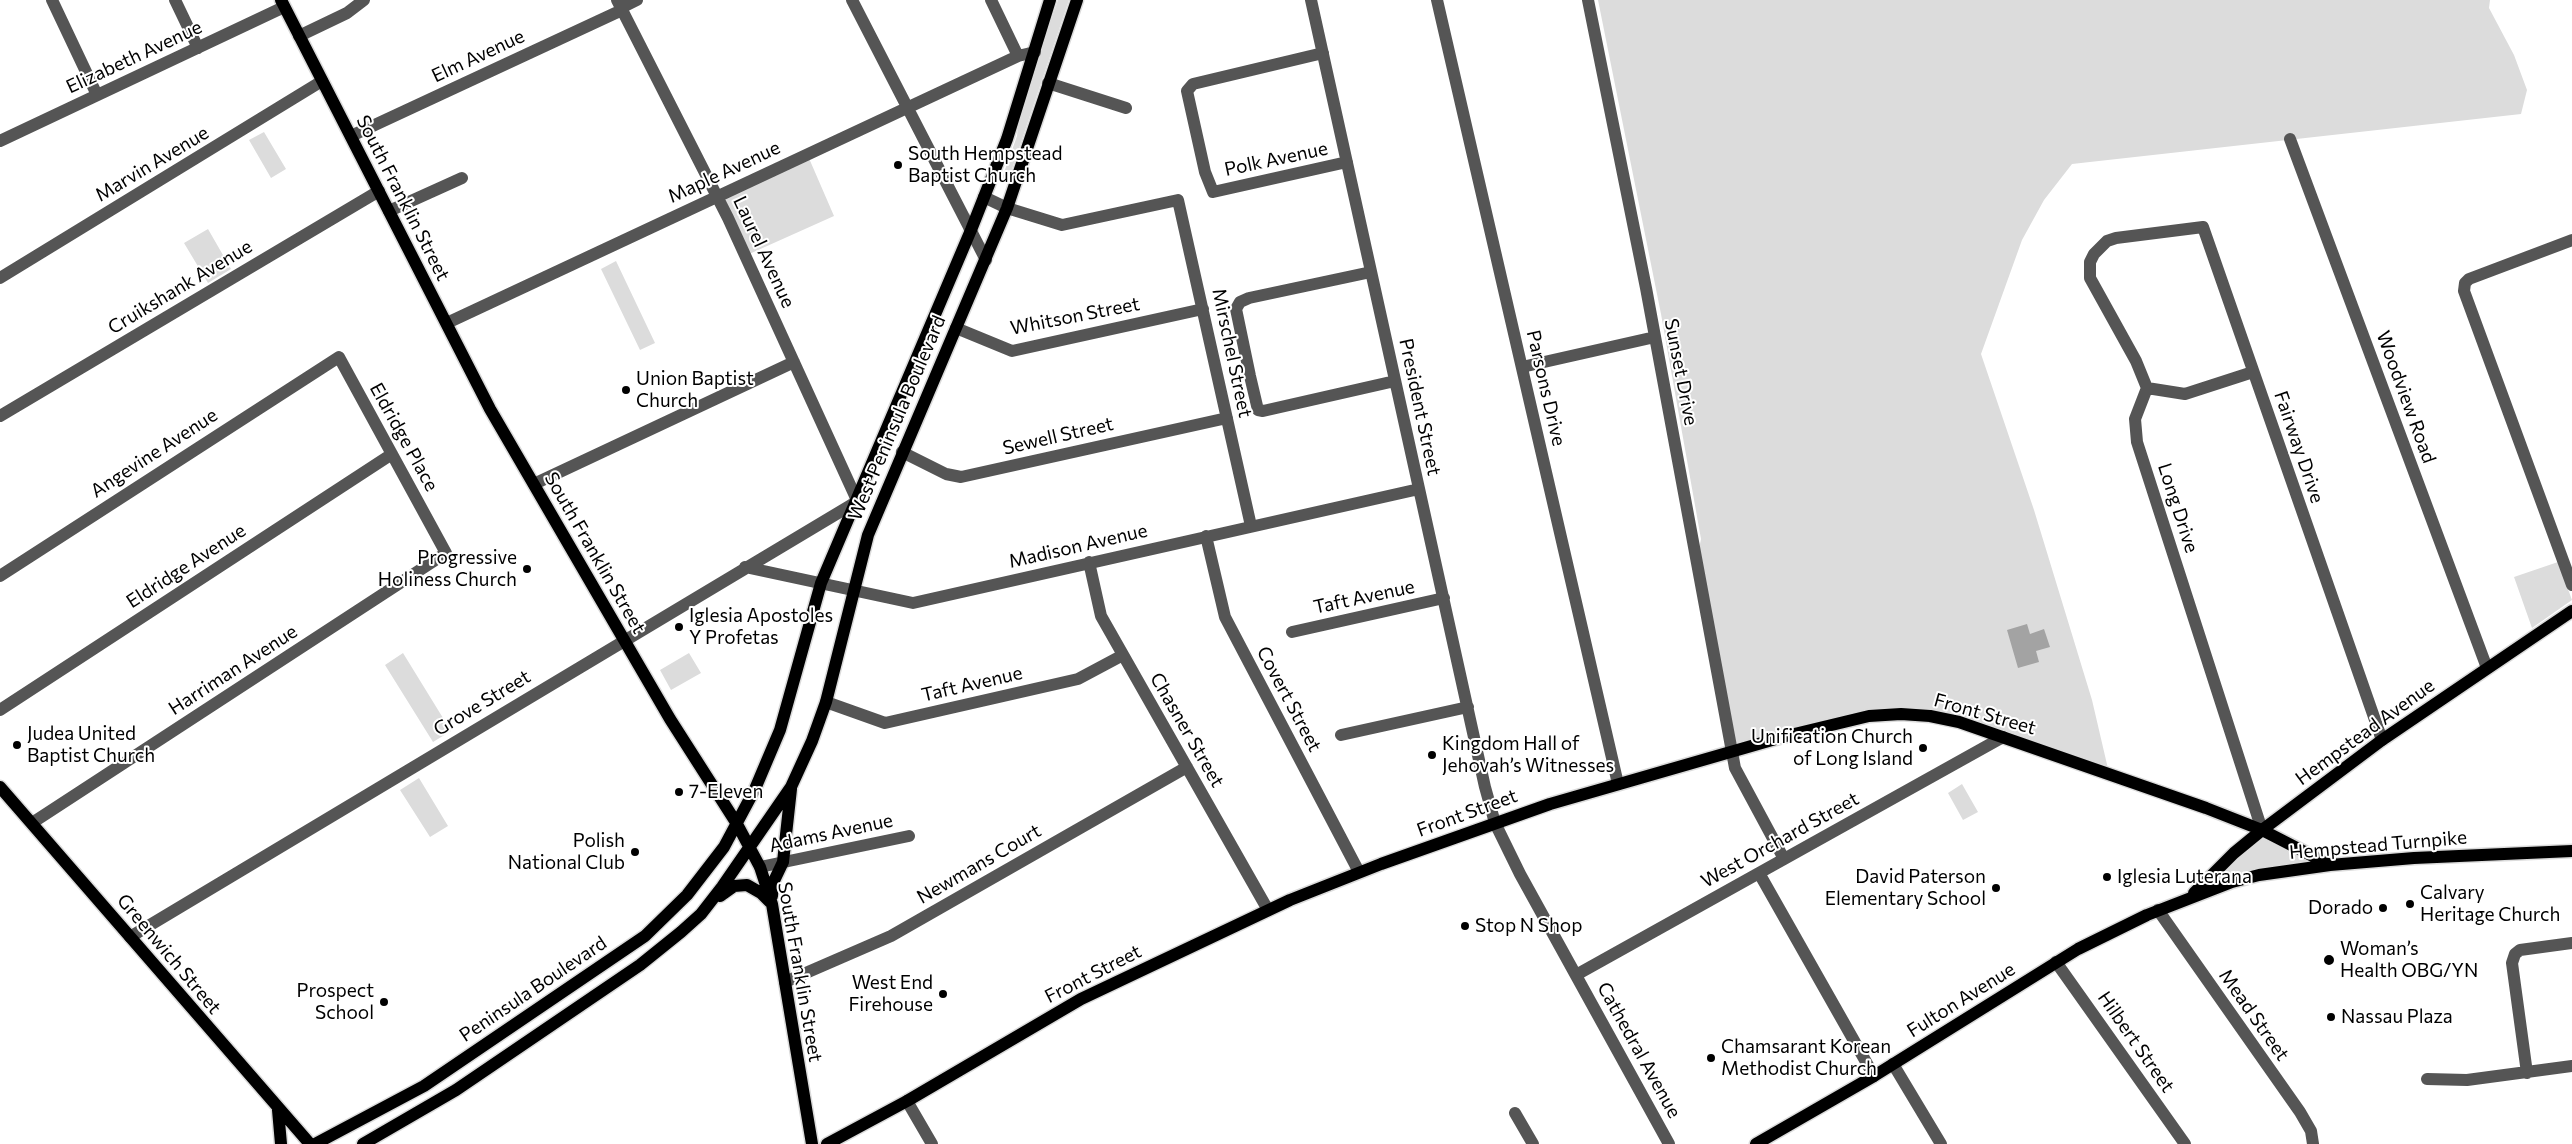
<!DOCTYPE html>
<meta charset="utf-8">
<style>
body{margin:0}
canvas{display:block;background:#fff}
</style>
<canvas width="2572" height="1144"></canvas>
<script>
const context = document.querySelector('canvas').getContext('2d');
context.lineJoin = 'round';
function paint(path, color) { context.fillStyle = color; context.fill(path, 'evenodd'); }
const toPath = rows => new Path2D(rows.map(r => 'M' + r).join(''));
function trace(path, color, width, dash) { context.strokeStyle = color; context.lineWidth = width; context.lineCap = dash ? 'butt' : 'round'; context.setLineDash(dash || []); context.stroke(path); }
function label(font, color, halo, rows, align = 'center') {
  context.font = font + ' Commissioner,sans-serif'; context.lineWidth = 4; context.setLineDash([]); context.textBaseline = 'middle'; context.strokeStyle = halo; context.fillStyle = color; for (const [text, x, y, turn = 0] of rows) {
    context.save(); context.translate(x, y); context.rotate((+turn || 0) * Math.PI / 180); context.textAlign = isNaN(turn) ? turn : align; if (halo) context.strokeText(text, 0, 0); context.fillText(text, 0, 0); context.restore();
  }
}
paint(toPath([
 [1058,0,1069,0,1007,184,1001,181,1017,136,1019,115],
 [1598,0,2490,0,2489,8,2514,55,2527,90,2521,114,2072,164,2044,200,2022,240,1981,354,2034,510,2092,700,2109,773,1904,712,1735,747,1699,549,1701,539,1661,314],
 [264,132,286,169,271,178,249,140],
 [808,156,834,216,747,255,720,197],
 [208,229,231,269,208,283,184,243],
 [616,261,655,343,640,350,601,269],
 [2558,562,2572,600,2532,628,2514,577],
 [403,653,451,731,433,742,385,665],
 [689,653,701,673,671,690,660,670],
 [419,778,448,826,430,837,400,790],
 [1962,784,1978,812,1963,820,1948,793],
 [2260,837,2308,861,2214,882,2232,863]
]), '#dcdcdc');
paint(toPath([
 [2027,624,2030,634,2044,629,2050,647,2036,651,2039,662,2018,668,2007,630]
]), '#a3a3a3');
const major = toPath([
 [281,0,490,409,670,719,737,824,760,867,772,904,812,1144],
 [0,787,310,1144],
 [2194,893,2234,853,2262,830,2382,740,2572,611],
 [720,896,734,886,747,885,761,893,770,902],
 [772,896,773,883,783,862,791,789],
 [278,1110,281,1144],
 [315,1144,424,1086,645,936,687,895,724,847,755,789,780,730,821,583,971,230,1007,139,1050,0],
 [363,1144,456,1090,640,965,681,932,701,914,722,887,791,787,812,741,826,702,868,535,1007,208,1077,0],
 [827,1144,907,1101,1081,999,1290,900,1381,864,1550,804,1786,736,1869,716,1901,714,1930,716,1959,722,2206,808,2262,830,2330,865],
 [1756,1144,1874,1076,2078,949,2147,915,2232,882,2259,875,2330,865,2414,858,2572,851]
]);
trace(major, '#dbdbdb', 15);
trace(toPath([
 [52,0,97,95],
 [175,0,198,48],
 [617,0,728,218,856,498],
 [852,0,986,260],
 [991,0,1018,56],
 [1311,0,1485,787,1495,823,1520,874,1669,1144],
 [1437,0,1618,784],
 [1588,0,1646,288,1735,768,1784,859],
 [621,8,637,0],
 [299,36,347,13,364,0],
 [1323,53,1193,84,1187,91,1205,172,1213,192,1347,162],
 [1048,83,1126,108],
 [351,136,622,10],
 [2290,139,2487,668],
 [0,141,284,7],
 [984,197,1007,208,1062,225,1178,200,1251,526],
 [389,211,462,178],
 [2572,240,2469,279,2465,283,2464,291,2572,585],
 [1371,272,1249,298,1240,302,1236,309,1250,376,1258,410,1263,411,1395,381],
 [0,278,322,81],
 [447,323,1018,56,1035,52],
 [956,328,1012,351,1203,309],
 [1522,367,1655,337],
 [2147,388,2185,394,2253,372],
 [0,416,379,191],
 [902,452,946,474,961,477,1227,418],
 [534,484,794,362],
 [1206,536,1225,617,1359,872],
 [1089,562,1101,616,1268,910],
 [745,567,913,603,1419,489],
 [0,576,339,357,446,553,32,823],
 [1292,632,1444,598],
 [826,702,885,723,1078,679,1123,655],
 [0,710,392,454],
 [1341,735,1468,707],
 [2262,830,2137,442,2135,419,2147,388,2136,361,2090,278,2090,262,2094,254,2107,241,2116,238,2203,227,2382,740],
 [760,867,909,836],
 [1759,873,1874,1076],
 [2158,910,2300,1112,2311,1131,2313,1144],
 [130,937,853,504],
 [2056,962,2185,1144],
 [1576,975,2003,737],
 [785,982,891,936,1187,767],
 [1893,1064,1941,1144],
 [2527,1073,2512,963,2515,954,2520,950,2572,943],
 [2427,1079,2467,1080,2572,1066],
 [907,1101,932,1144],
 [1515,1113,1533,1144]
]), '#555', 12);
trace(major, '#000', 12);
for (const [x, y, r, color] of [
 [898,165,5,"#000"],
 [626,390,5,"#000"],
 [527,569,5,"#000"],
 [679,627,5,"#000"],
 [17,745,5,"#000"],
 [1923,748,5,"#000"],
 [1432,755,5,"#000"],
 [679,792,5,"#000"],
 [635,852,5,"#000"],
 [2107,877,5,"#000"],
 [1996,888,5,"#000"],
 [2410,904,5,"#000"],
 [2383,908,5,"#000"],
 [1465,926,5,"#000"],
 [2329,960,6,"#000"],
 [943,994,5,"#000"],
 [384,1002,5,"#000"],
 [2331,1017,5,"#000"],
 [1711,1058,5,"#000"]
]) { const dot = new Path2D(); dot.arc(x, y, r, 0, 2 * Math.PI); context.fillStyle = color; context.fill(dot); trace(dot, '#fff', 2); }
label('19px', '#000', '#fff', [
 ["Elm Avenue",478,56,-25],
 ["Elizabeth Avenue",134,57,-25],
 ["Polk Avenue",1276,159,-12],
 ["Marvin Avenue",152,164,-31],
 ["Maple Avenue",724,172,-25],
 ["South Franklin Street",403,198,63],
 ["Laurel Avenue",764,252,65],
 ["Cruikshank Avenue",180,287,-31],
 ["Whitson Street",1075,316,-11],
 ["Mirschel Street",1232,353,78],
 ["Sunset Drive",1681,372,79],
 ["Parsons Drive",1546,388,77],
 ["Woodview Road",2406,397,70],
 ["President Street",1420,407,78],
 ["West Peninsula Boulevard",897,418,-67],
 ["Sewell Street",1058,436,-13],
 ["Eldridge Place",404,437,61],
 ["Fairway Drive",2299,447,71],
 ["Angevine Avenue",154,453,-33],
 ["Long Drive",2178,508,72],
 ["Madison Avenue",1078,546,-13],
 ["South Franklin Street",595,553,60],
 ["Eldridge Avenue",186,566,-33],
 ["Taft Avenue",1364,597,-12],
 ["Harriman Avenue",233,670,-33],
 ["Taft Avenue",972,684,-13],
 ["Covert Street",1289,699,62],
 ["Grove Street",482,703,-31],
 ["Front Street",1985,714,16],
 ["Chasner Street",1187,730,60],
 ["Hempstead Avenue",2365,732,-36],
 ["Front Street",1467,813,-20],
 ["Adams Avenue",831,833,-12],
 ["West Orchard Street",1780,840,-29],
 ["Hempstead Turnpike",2378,845,-5],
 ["Newmans Court",979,864,-30],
 ["Greenwich Street",169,954,50],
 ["South Franklin Street",800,972,80],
 ["Front Street",1093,974,-27],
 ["Peninsula Boulevard",533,989,-34],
 ["Fulton Avenue",1961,1000,-32],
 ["Mead Street",2254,1015,55],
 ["Hilbert Street",2136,1042,55],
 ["Cathedral Avenue",1639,1050,61]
]);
label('19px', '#000', '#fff', [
 ["South Hempstead",908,154],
 ["Baptist Church",908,176],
 ["Union Baptist",636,379],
 ["Church",636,401],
 ["Progressive",517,558,"right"],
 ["Holiness Church",517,580,"right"],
 ["Iglesia Apostoles",689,616],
 ["Y Profetas",689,638],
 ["Judea United",27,734],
 ["Baptist Church",27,756],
 ["Unification Church",1913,737,"right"],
 ["of Long Island",1913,759,"right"],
 ["Kingdom Hall of",1442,744],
 ["Jehovah’s Witnesses",1442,766],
 ["7-Eleven",689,792],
 ["Polish",625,841,"right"],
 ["National Club",625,863,"right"],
 ["David Paterson",1986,877,"right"],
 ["Elementary School",1986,899,"right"],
 ["Iglesia Luterana",2117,877],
 ["Calvary",2420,893],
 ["Heritage Church",2420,915],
 ["Dorado",2373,908,"right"],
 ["Stop N Shop",1475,926],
 ["Woman’s",2340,949],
 ["Health OBG/YN",2340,971],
 ["West End",933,983,"right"],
 ["Firehouse",933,1005,"right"],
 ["Prospect",374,991,"right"],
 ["School",374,1013,"right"],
 ["Nassau Plaza",2341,1017],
 ["Chamsarant Korean",1721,1047],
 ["Methodist Church",1721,1069]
], 'left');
</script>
